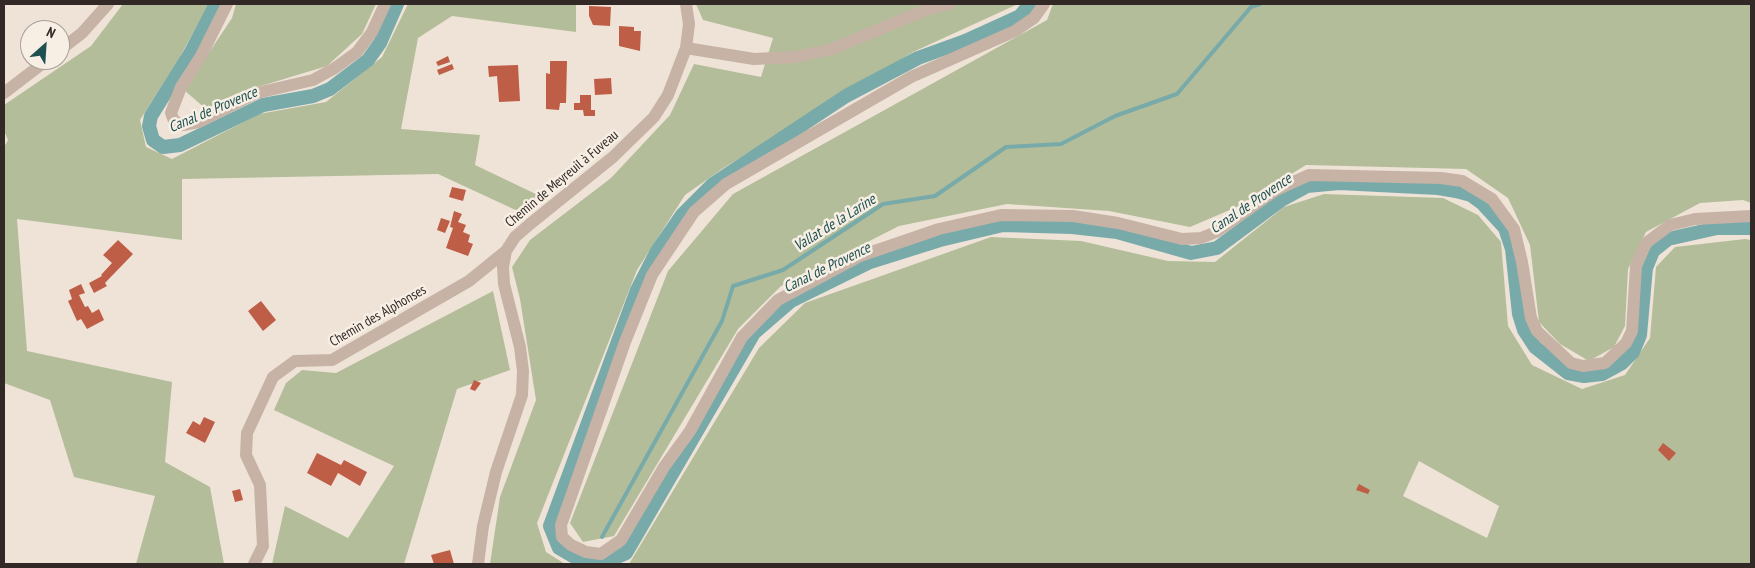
<!DOCTYPE html>
<meta charset="utf-8">
<style>
body{margin:0}
#map{position:relative;width:1755px;height:568px;overflow:hidden;background:#efe3d8;font-family:"PT Sans Narrow",sans-serif}
canvas{display:block}
.frame{position:absolute;inset:0;border:5px solid #322926;pointer-events:none}
.north{position:absolute;left:20px;top:20px;width:50px;height:50px;box-sizing:border-box;background:#f7eee4;border:1px solid #a89f98;border-radius:50%;rotate:26deg;font-size:14px;font-weight:700;line-height:20px;text-align:center;color:#322926}
.north::after{content:'';display:block;margin:auto;width:18px;height:22px;background:#1e5051;clip-path:polygon(50% 0,100% 100%,50% 72%,0 100%)}
</style>
<div id="map">
<canvas width="1755" height="568"></canvas>
<div class="frame"></div>
<div class="north">N</div>
</div>
<script>
const context = document.querySelector('canvas').getContext('2d');
context.lineJoin = 'round';
function paint(path, color) { context.fillStyle = color; context.fill(path, 'evenodd'); }
const toPath = rows => new Path2D(rows.map(r => 'M' + r).join(''));
function trace(path, color, width, dash) { context.strokeStyle = color; context.lineWidth = width; context.lineCap = dash ? 'butt' : 'round'; context.setLineDash(dash || []); context.stroke(path); }
function label(font, color, halo, rows, align = 'center') {
  context.font = font + ' "PT Sans Narrow",sans-serif'; context.lineWidth = 5; context.setLineDash([]); context.textBaseline = 'middle'; context.strokeStyle = halo; context.fillStyle = color; for (const [text, x, y, turn = 0] of rows) {
    context.save(); context.translate(x, y); context.rotate((+turn || 0) * Math.PI / 180); context.textAlign = isNaN(turn) ? turn : align; if (halo) context.strokeText(text, 0, 0); context.fillText(text, 0, 0); context.restore();
  }
}
paint(toPath([
 [123,4,209,4,178,60,140,120,146,147,172,159,259,114,326,102,382,57,408,4,576,4,576,32,452,16,418,38,401,129,480,135,475,165,540,196,522,213,438,174,182,179,182,240,17,219,27,351,172,382,165,462,210,487,224,564,136,564,155,496,74,477,50,400,4,383,4,147,8,140,4,131,4,105,91,46],
 [236,4,376,4,362,34,327,66,241,92,206,109,184,90,232,18],
 [696,4,1018,4,913,52,722,169,685,195,637,270,537,523,546,552,565,564,490,564,500,497,536,400,520,299,512,267,530,240,611,178,670,115,694,64,761,77,773,38,703,20],
 [1053,4,1751,4,1751,203,1743,200,1700,203,1646,232,1628,269,1625,326,1614,347,1589,361,1560,344,1539,322,1530,245,1508,198,1466,169,1306,165,1239,206,1190,227,1109,211,1007,204,899,226,781,286,738,329,614,536,583,542,570,523,668,271,733,194,1047,20],
 [1324,194,1443,198,1478,215,1501,242,1508,326,1532,365,1582,389,1625,375,1650,338,1656,267,1675,247,1745,239,1751,240,1751,564,629,564,759,348,805,303,991,237,1081,241,1168,261,1215,262,1284,207],
 [1419,461,1499,506,1487,538,1403,496],
 [493,291,510,370,457,389,404,564,272,564,285,506,348,538,394,466,274,410,286,383,302,370,336,373]
]), '#b3bd99');
trace(toPath([
 [602,537,722,321,733,286,783,270,883,204,935,196,1006,147,1061,144,1115,116,1177,94,1251,7,1260,4]
]), '#79aaaa', 4);
trace(toPath([
 [216,4,191,52,151,116,149,126,153,140,163,147,180,145,263,105,313,96,330,89,368,60,380,43,397,4],
 [1030,4,1020,16,965,41,918,58,846,96,713,184,682,215,657,251,637,290,550,526,559,548,578,559,595,563,610,560,626,553,754,333,791,301,870,262,940,240,1003,225,1072,227,1117,232,1191,253,1217,248,1283,199,1307,186,1339,183,1438,188,1456,191,1471,195,1482,203,1505,228,1512,249,1519,314,1524,330,1535,347,1568,373,1584,376,1602,374,1622,363,1633,352,1640,335,1646,268,1653,251,1668,239,1717,228,1751,228]
]), '#79aaaa', 14);
paint(toPath([
 [589,6,611,7,610,26,593,25,589,16],
 [619,26,634,27,634,31,641,31,640,51,619,46],
 [448,56,450,62,438,66,436,62],
 [550,61,567,61,566,103,560,103,559,110,546,109,546,73,550,74],
 [452,64,454,69,439,75,437,70],
 [518,65,520,101,499,102,497,76,489,77,488,66],
 [611,78,612,94,595,95,594,79],
 [580,95,591,95,591,110,595,110,595,116,584,116,583,110,574,110,574,103,580,103],
 [452,187,466,190,463,201,449,197],
 [454,211,462,214,458,222,466,225,463,232,470,235,468,242,473,244,468,256,446,248,453,228,450,227],
 [441,218,450,221,445,233,437,230],
 [118,240,133,254,105,283,107,286,94,293,89,283,102,276,101,275,112,263,103,255],
 [81,284,85,293,79,295,85,307,88,306,92,313,99,309,104,320,87,329,81,319,77,321,68,301,72,299,69,290],
 [261,301,276,320,263,331,248,311],
 [474,380,481,383,475,391,470,389],
 [204,417,215,422,205,443,186,433,193,421,200,425],
 [1663,443,1676,453,1669,461,1658,450],
 [317,453,341,465,344,460,367,472,360,486,338,473,331,486,307,473],
 [1359,484,1370,490,1368,494,1356,490],
 [240,489,243,500,235,502,232,491],
 [450,550,454,564,434,564,431,555]
]), '#bf5e46');
trace(toPath([
 [227,4,201,56,181,87,171,113,174,121,183,125,199,122,257,93,313,80,335,68,357,52,372,32,385,4],
 [1044,4,1034,18,1015,31,911,77,726,184,694,212,652,275,625,342,561,525,562,537,571,545,586,552,601,554,621,540,664,467,690,431,742,337,778,300,860,256,939,229,1001,215,1073,216,1118,223,1182,239,1201,238,1216,232,1276,190,1309,175,1441,178,1462,181,1492,199,1514,229,1522,262,1531,318,1537,331,1571,363,1583,366,1605,363,1626,343,1632,331,1636,266,1646,243,1670,225,1695,219,1751,216],
 [686,48,754,59,796,57,832,49,928,9,950,4],
 [60,50,82,33,108,4],
 [4,93,47,60],
 [254,564,263,546,260,485,246,455,247,433,273,377,295,361,332,360,469,281,506,251],
 [478,564,483,526,496,472,522,395,523,371,520,347,504,284,503,267,506,251,515,237,530,224,613,157,654,117,668,95,686,48,689,24,686,4]
]), '#c6b3a5', 12);
label('14px', '#322926', '#f7eee4', [
 ["Chemin de Meyreuil à Fuveau",562,179,-40],
 ["Chemin des Alphonses",378,316,-30]
]);
label('italic 15px', '#1e5051', '#f7eee4', [
 ["Canal de Provence",213,110,-23],
 ["Canal de Provence",1251,204,-34],
 ["Vallat de la Larine",835,223,-32],
 ["Canal de Provence",827,268,-26]
]);
</script>
